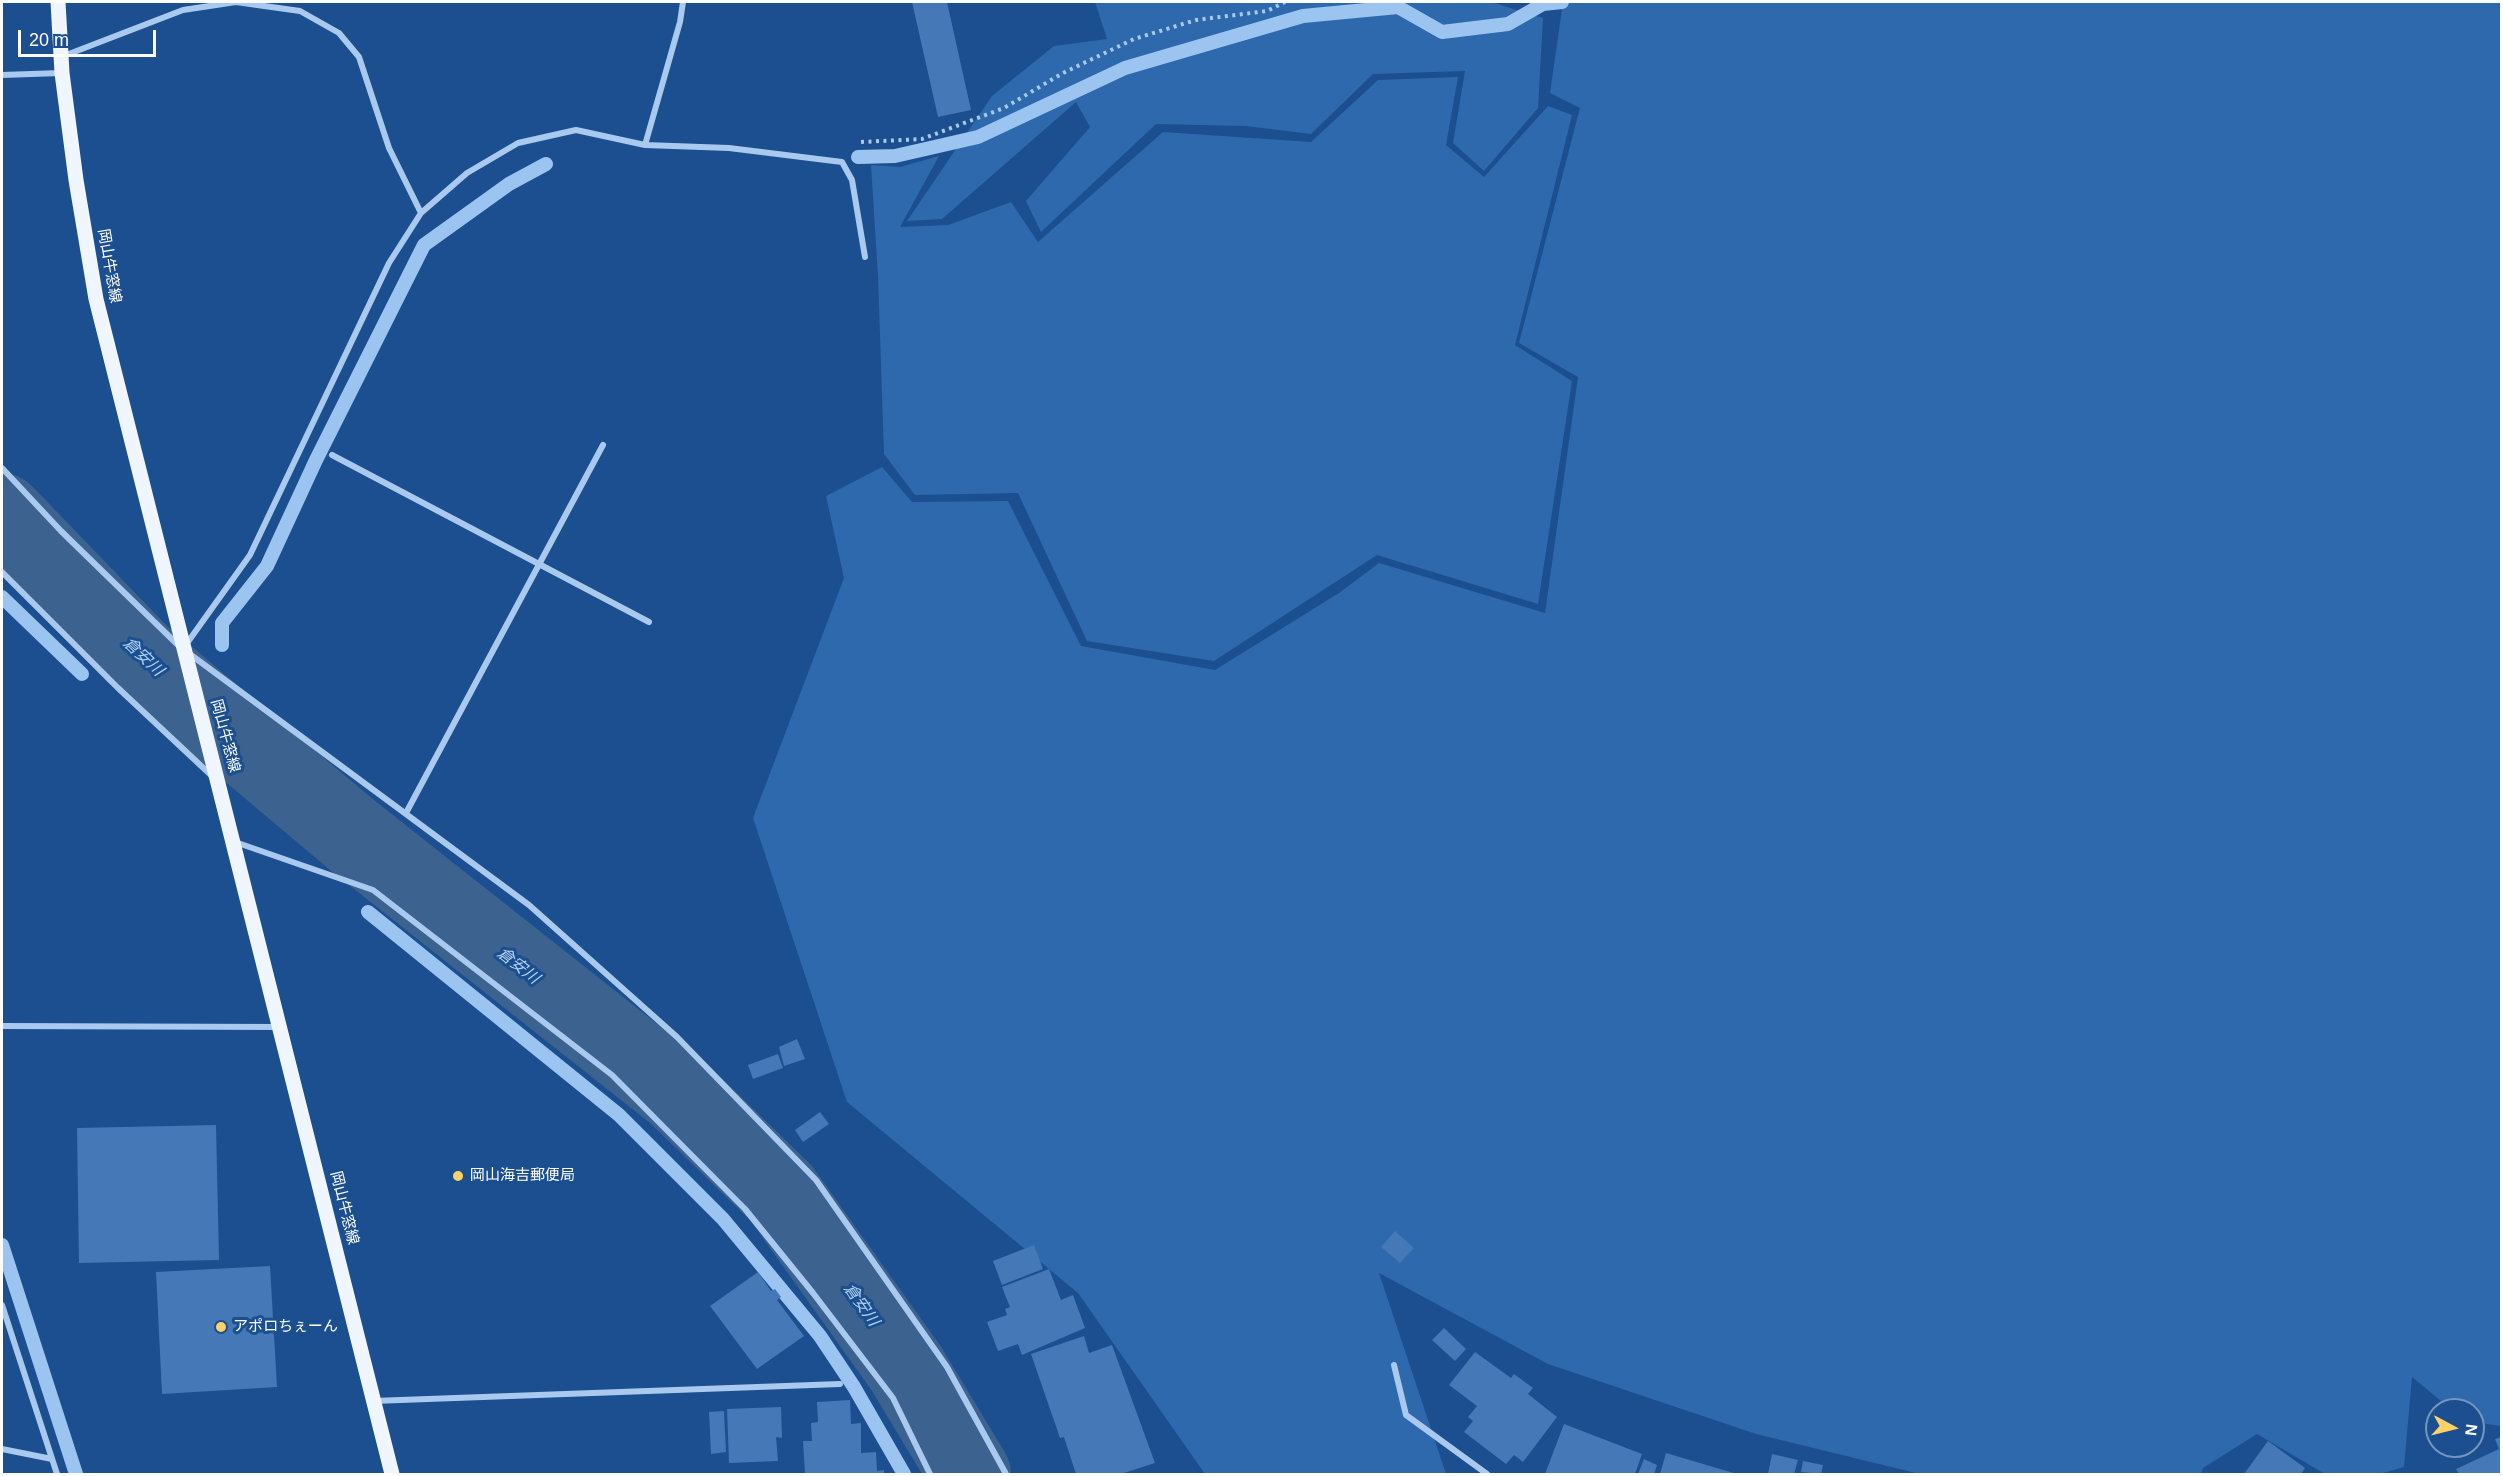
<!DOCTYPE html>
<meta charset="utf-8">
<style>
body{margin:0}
#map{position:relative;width:2503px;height:1476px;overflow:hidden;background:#1b4f8f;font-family:Arial,sans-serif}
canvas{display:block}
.frame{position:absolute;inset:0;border:3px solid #fff;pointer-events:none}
.north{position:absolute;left:2425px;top:1398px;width:60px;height:60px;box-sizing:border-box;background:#1b4f8f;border:2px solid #7695bc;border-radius:50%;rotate:97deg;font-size:16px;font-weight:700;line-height:24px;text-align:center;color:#fff}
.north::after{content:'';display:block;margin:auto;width:21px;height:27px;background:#ffd166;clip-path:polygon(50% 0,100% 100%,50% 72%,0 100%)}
.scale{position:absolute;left:18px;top:30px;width:138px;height:27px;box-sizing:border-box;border:3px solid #fff;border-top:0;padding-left:8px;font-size:18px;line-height:21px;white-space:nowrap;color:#fff;-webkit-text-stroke:4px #1b4f8f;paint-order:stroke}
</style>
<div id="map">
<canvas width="2503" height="1476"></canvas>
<div class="frame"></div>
<div class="north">N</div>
<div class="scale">20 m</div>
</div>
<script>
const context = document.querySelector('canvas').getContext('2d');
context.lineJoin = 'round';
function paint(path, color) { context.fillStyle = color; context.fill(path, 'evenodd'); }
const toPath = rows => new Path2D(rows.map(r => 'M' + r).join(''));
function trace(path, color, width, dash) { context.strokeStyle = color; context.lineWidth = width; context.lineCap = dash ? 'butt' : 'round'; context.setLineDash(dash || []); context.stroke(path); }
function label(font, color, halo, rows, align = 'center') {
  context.font = font + ' Arial,"Noto Sans JP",sans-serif'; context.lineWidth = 6; context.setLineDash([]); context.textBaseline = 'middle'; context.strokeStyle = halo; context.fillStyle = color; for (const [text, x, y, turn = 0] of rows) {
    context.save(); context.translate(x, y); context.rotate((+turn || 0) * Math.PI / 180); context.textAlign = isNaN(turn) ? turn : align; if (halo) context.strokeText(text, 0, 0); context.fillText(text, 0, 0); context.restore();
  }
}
paint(toPath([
 [1095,2,1491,2,1543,18,1538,108,1484,171,1453,143,1465,71,1373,74,1311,134,1246,126,1156,124,1041,232,1026,201,1090,127,1076,102,942,219,907,221,992,96,1054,46,1107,39],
 [1563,2,2501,2,2501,1426,2473,1422,2473,1410,2452,1410,2412,1377,2404,1467,2380,1474,2325,1474,2257,1434,2203,1468,2201,1474,1920,1474,1756,1434,1548,1364,1379,1273,1446,1474,1205,1474,1078,1293,847,1102,753,818,844,578,826,496,882,467,912,502,1008,501,1081,646,1215,670,1339,593,1379,563,1545,613,1578,377,1519,343,1580,108,1550,93],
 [1458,77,1446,145,1484,177,1548,106,1572,115,1515,345,1572,381,1538,604,1377,555,1214,661,1087,641,1018,493,915,495,884,454,878,276,871,165,900,167,939,156,900,227,948,225,1011,202,1038,242,1163,132,1311,142,1378,80]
]), '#2e69ad');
trace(toPath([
 [858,157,895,156,978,137,1125,68,1303,16,1398,7,1442,32,1508,24,1543,4,1562,2],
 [2,597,82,674],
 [222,645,222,623,267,566,316,460,424,245,509,184,546,164],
 [228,714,230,733],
 [368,912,619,1115,723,1219,820,1336,854,1387,904,1474],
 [2,1245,76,1474]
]), '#9cc4f0', 14);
trace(toPath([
 [2,514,137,654,352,835,677,1092,781,1193,906,1368,970,1474]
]), '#3c6290', 82);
paint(toPath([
 [912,2,947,2,971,110,938,117],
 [797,1039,805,1059,784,1066,779,1047],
 [778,1054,783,1068,753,1079,748,1065],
 [820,1112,829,1124,803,1142,795,1130],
 [216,1125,219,1260,79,1263,77,1128],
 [1395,1231,1414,1248,1400,1263,1381,1247],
 [1034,1245,1043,1269,1002,1285,993,1261],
 [270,1266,277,1387,162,1394,156,1272],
 [1049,1269,1061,1300,1073,1295,1085,1328,1022,1355,1018,1344,998,1351,987,1322,1007,1315,1005,1309,1010,1307,1002,1287],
 [758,1272,771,1291,775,1289,781,1297,777,1300,804,1336,757,1369,710,1306],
 [1444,1328,1466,1349,1455,1361,1432,1340],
 [1084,1336,1089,1353,1112,1345,1155,1463,1121,1474,1076,1474,1064,1437,1060,1438,1031,1354],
 [1475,1352,1511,1378,1514,1374,1533,1388,1528,1394,1557,1417,1523,1462,1514,1455,1506,1464,1464,1432,1473,1421,1468,1417,1477,1406,1449,1385],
 [850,1400,851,1424,861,1423,861,1453,876,1452,877,1471,884,1470,884,1474,805,1474,803,1441,812,1441,811,1423,818,1422,817,1402],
 [781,1407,782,1438,776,1437,778,1461,729,1463,727,1409],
 [724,1411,726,1452,711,1454,709,1412],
 [1564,1424,1642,1454,1635,1474,1545,1474],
 [2502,1437,2502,1474,2459,1474,2456,1469,2499,1449,2495,1439],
 [2268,1441,2305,1468,2301,1474,2244,1474],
 [1666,1453,1737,1474,1660,1474],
 [1772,1454,1798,1460,1794,1474,1768,1474],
 [1644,1459,1657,1465,1654,1474,1638,1474],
 [1803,1461,1823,1465,1821,1474,1801,1472]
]), '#4478b7');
trace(toPath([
 [861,142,922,139,1004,108,1063,73,1134,39,1196,20,1267,11,1285,2]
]), '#a9c9ee', 4, [3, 4.5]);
trace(toPath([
 [61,57,183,10,236,2,300,11,339,33,359,57,389,148,421,213],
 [2,75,61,73],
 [645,145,680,22,683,2],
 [332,455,649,622],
 [2,468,61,531,179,646],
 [2,572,118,688,212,776],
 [185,646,250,555,389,263,421,213,467,173,518,143,576,130,645,145,729,148,842,162,852,180,865,257],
 [187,652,529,905,677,1037,816,1180,947,1367,1006,1474],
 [406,813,603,445],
 [235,842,373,890,612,1075,745,1209,813,1293,893,1398,930,1474],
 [2,1026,279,1027],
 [2,1305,57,1474],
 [1394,1365,1406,1415,1487,1474],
 [373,1401,840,1384],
 [2,1449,52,1459]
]), '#a9c9ee', 6);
trace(toPath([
 [58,2,62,73,76,180,96,299,392,1474]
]), '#f0f6ff', 15);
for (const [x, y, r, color] of [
 [458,1176,6,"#ffd166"],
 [221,1327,6,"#ffd166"]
]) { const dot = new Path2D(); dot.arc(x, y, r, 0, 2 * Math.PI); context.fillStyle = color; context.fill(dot); trace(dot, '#1b4f8f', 2); }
label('15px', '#fff', '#1b4f8f', [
 ["岡山牛窓線",109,266,80],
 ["岡山牛窓線",225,736,75],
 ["岡山牛窓線",344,1208,76]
]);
label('15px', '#fff', '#1b4f8f', [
 ["岡山海吉郵便局",470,1176],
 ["アポロちぇーん",233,1327]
], 'left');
label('italic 16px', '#b5d3f5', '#1b4f8f', [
 ["倉安川",143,657,43],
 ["倉安川",518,966,38],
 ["倉安川",861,1305,55]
]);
</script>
